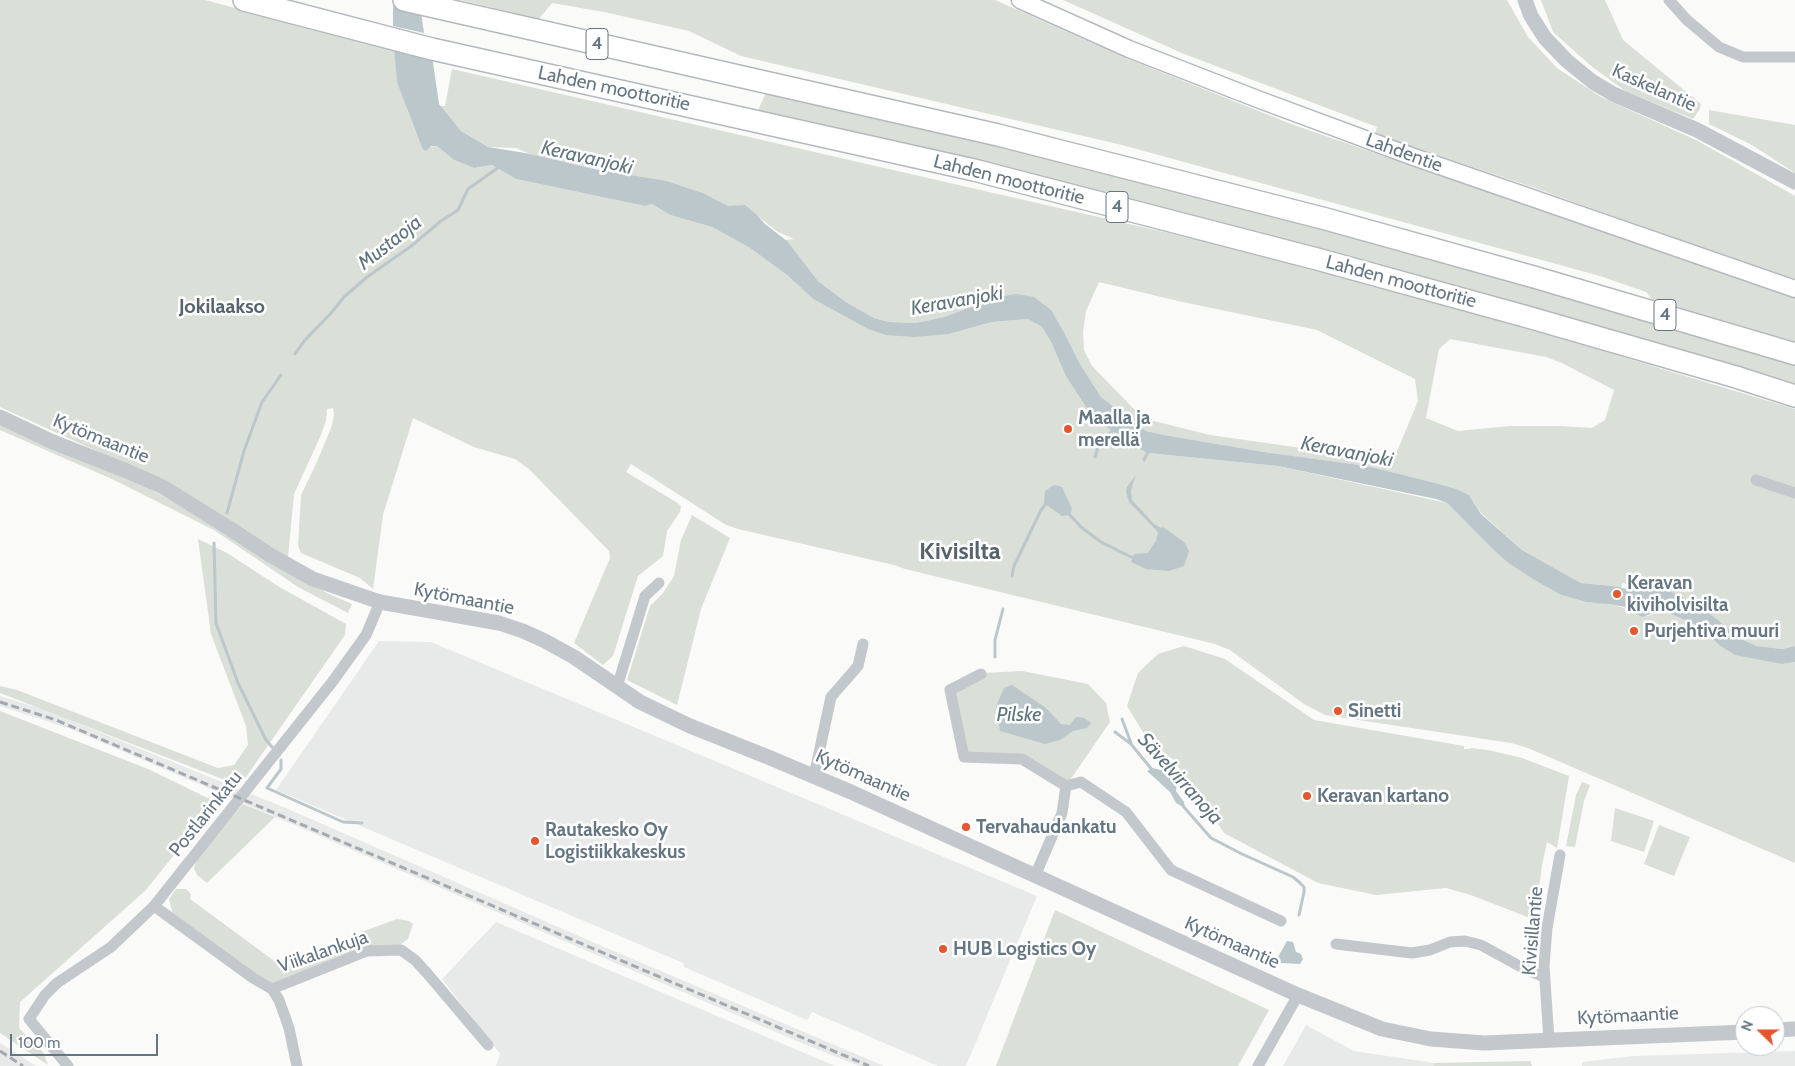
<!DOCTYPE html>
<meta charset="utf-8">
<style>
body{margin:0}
#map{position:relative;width:1795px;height:1066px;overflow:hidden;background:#fafaf8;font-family:Cabin,sans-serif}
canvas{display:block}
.north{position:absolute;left:1735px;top:1006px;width:50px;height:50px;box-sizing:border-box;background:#fff;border:1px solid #c1c8cd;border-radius:50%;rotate:292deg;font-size:14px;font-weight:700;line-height:20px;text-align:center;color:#657683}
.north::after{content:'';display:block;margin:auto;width:18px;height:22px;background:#e4572e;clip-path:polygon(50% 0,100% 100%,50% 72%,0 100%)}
.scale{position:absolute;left:10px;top:1034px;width:148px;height:22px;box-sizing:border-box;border:2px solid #657683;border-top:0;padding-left:6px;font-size:15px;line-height:18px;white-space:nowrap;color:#657683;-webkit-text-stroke:4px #fff;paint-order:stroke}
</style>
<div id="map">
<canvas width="1795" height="1066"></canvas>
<div class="north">N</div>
<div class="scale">100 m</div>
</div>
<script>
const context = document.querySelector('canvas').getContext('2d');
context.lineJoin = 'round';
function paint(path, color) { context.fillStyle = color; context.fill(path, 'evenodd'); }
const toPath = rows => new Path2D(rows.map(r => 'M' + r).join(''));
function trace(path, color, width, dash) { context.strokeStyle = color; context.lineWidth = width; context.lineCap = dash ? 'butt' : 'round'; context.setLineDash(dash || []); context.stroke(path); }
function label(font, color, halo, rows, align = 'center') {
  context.font = font + ' Cabin,sans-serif'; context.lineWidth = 5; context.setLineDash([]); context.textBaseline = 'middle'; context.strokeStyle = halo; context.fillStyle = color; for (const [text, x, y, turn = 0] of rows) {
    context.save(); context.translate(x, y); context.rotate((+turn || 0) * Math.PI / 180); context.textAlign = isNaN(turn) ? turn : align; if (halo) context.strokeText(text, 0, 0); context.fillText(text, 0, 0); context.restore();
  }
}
paint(toPath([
 [379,641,431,642,1037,896,966,1066,938,1066,812,1012,807,1020,684,967,683,963,276,790],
 [0,696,45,710,288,809,595,943,884,1066,859,1066,799,1042,71,729,0,706],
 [496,922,835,1066,496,1066,500,1054,442,979],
 [1306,1025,1354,1051,1434,1063,1434,1066,1283,1066],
 [0,1043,36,1066,0,1066],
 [1795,1051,1795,1066,1582,1066,1582,1062,1633,1056]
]), '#e8e9e9');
paint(toPath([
 [0,0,205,0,363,42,377,43,396,48,407,109,422,148,437,146,454,160,474,168,492,165,516,179,645,206,652,204,670,215,712,227,750,248,787,275,813,299,868,329,949,334,992,322,1028,319,1042,327,1094,418,1145,452,1158,454,1278,466,1447,503,1507,562,1561,595,1586,602,1616,602,1615,605,1648,616,1662,610,1700,627,1719,645,1782,664,1795,662,1795,863,1528,748,1511,743,1325,715,1304,704,1230,650,1215,644,905,569,894,565,738,529,726,525,631,464,626,472,676,502,681,506,680,512,667,531,663,556,638,576,613,656,603,665,574,643,610,558,609,551,530,470,515,459,474,447,413,418,383,515,373,589,360,578,301,553,298,546,301,495,316,464,331,428,334,416,333,408,327,409,326,421,321,435,294,494,288,557,272,550,169,484,0,407],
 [461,0,995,0,1126,58,1291,124,1795,298,1795,343,1652,300,1646,292,1600,276,1122,145,741,56,689,31,604,12,552,3,539,19],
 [1063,0,1507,0,1528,37,1557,68,1601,97,1698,141,1795,196,1795,281,1535,188,1375,134,1377,127,1184,54],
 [1541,0,1605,0,1623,40,1701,104,1700,109,1693,119,1627,92,1591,66,1553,32],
 [452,69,1225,246,1408,295,1606,352,1795,409,1795,646,1782,649,1757,646,1743,640,1660,588,1632,586,1623,583,1621,587,1581,583,1522,550,1481,513,1469,495,1455,489,1432,482,1367,466,1264,452,1164,435,1146,431,1101,397,1080,364,1066,336,998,297,944,317,916,323,889,322,874,318,846,302,818,281,785,240,794,239,778,232,745,206,728,206,703,193,667,181,647,179,537,157,516,148,488,147,461,131,440,106,445,106],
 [1099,282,1178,301,1317,330,1415,379,1418,401,1393,461,1210,435,1150,420,1133,408,1092,366,1084,350,1083,332,1086,311],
 [1450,339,1546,357,1562,363,1614,390,1605,420,1592,428,1559,426,1510,426,1458,431,1426,418,1439,349],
 [767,90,1047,156,1311,223,1795,361,1795,388,757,113],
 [1709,110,1795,125,1795,173,1752,145,1709,124],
 [0,425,137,482,196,514,271,562,327,593,352,604,348,613,298,587,214,530,114,480,0,430],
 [692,515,730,538,701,609,677,705,627,680,650,606,663,593,674,576,681,540],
 [198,539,227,553,281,588,346,624,345,635,246,777,233,780,225,780,0,693,0,686,17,690,218,768,234,765,248,745,246,726,211,634],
 [1184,646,1225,659,1314,720,1464,746,1464,749,1470,749,1471,748,1488,750,1522,758,1569,776,1557,848,1547,842,1542,865,1535,920,1471,895,1446,888,1376,895,1318,883,1224,833,1173,759,1152,747,1127,706,1138,673,1158,654],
 [1022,671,1088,684,1106,703,1110,722,1066,786,1022,759,964,757,950,690,984,673],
 [0,711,148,769,216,802,146,890,20,1002,19,1028,43,1052,48,1065,0,1033],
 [1582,782,1590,785,1584,801,1575,847,1566,846,1576,795],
 [243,804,275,817,207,883,197,875,194,868,198,857],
 [1615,808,1654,821,1644,852,1611,841],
 [1659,825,1690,837,1674,876,1644,864],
 [176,889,186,889,191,894,190,899,277,963,397,919,409,921,413,924,408,939,400,945,272,983,259,977,173,915,169,899],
 [1055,910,1269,1010,1238,1066,996,1066],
 [1530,1061,1532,1066,1434,1066,1434,1063]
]), '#dadfd7');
paint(toPath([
 [393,5,421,12,424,33,393,26],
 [394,47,432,56,439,104,461,131,488,147,525,153,599,170,667,181,703,193,728,206,745,205,757,215,765,224,787,241,818,281,846,302,874,318,889,322,916,323,944,317,998,297,1016,294,1034,297,1051,310,1066,336,1080,364,1101,397,1146,431,1164,435,1264,452,1367,466,1432,482,1456,489,1469,495,1481,514,1522,550,1581,583,1621,587,1616,602,1586,602,1561,595,1533,579,1507,562,1495,551,1447,503,1436,499,1278,466,1158,454,1145,452,1094,419,1066,376,1052,344,1042,327,1028,319,992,322,949,334,914,337,886,335,868,329,813,299,787,275,750,248,712,227,670,215,652,204,645,206,516,179,492,165,474,168,454,160,437,146,431,146,426,151,422,148,397,82],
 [1136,475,1131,490,1132,500,1154,524,1161,528,1163,527,1184,542,1189,551,1184,566,1169,571,1146,569,1131,562,1134,554,1148,553,1156,541,1158,532,1129,502,1126,492,1127,487],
 [1054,485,1062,487,1072,509,1070,515,1062,516,1044,503,1045,491],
 [1632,586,1660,588,1679,595,1710,614,1743,640,1757,646,1782,649,1795,646,1795,662,1782,664,1735,655,1719,645,1700,627,1662,610,1642,617,1624,607],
 [1012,685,1046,708,1061,724,1070,725,1076,717,1084,718,1091,723,1087,728,1073,731,1060,740,1045,744,1000,731,996,707,1004,688],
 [1153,768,1168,772,1175,778,1177,784,1176,791,1184,802,1185,808,1176,803,1170,792,1147,771],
 [1287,941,1293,942,1296,952,1301,954,1303,959,1300,964,1281,963,1278,957]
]), '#bbc7cb');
trace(toPath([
 [295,354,305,340,332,312,344,297,367,277,410,247,441,221,458,210,468,189,499,167],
 [1095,457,1099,444,1114,429],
 [1144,460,1149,450],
 [227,513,244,451,262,402,281,375],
 [1070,515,1081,527,1101,542,1133,558],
 [214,543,216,623,238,683,266,740,272,747],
 [1012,576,1014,566,1041,510,1046,504],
 [995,657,995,640,1003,609],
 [1122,719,1131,743],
 [1115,732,1131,744,1153,771],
 [281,760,281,769,267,788,343,822,362,823],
 [1183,806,1211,838,1242,854,1293,877,1299,882,1304,887,1304,892,1299,915]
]), '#bbc7cb', 3);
trace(toPath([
 [1595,594,1611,595,1650,603]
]), '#bbc7cb', 18);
const secondary = toPath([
 [1020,0,1129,49,1260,100,1411,156,1795,289]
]);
const motorway = toPath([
 [244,0,432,49,974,170,1317,259,1524,316,1736,377,1795,396],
 [404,0,998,135,1326,219,1534,277,1795,354]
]);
trace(secondary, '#b3babf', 19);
trace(motorway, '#b4b9bd', 24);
trace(toPath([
 [1669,0,1687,20,1719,47,1743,57,1795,57],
 [1756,480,1795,493],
 [981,674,950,690,964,757,1022,759,1066,786,1062,813,1035,876],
 [617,687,645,596,659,583],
 [814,776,831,697,858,666,863,644],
 [1066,786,1081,782,1126,812,1171,870,1281,921],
 [154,906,253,978,272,989,367,951,401,950,415,960,426,972,488,1045],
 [1336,944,1412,953,1430,950,1450,942,1465,941,1481,945,1523,968,1544,977],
 [272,989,279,1000,289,1028,297,1066],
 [1549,1040,1544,966,1547,928,1560,855],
 [68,1066,29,1019,45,995,57,983,111,947,154,906,333,681,366,635,380,602],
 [1258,1066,1298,995]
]), '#c3c8cc', 11);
trace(toPath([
 [1525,0,1531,16,1545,38,1567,61,1593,82,1613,94,1697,130,1795,182],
 [0,417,53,442,127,471,163,487,229,528,270,555,313,579,380,602,499,623,523,631,545,641,574,657,640,702,690,726,768,757,851,792,1298,995,1382,1029,1431,1039,1484,1043,1745,1032],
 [1775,1030,1795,1029]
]), '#c3c8cc', 15);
trace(secondary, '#fff', 16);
trace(motorway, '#fff', 21);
trace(toPath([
 [0,702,56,720,869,1066],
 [0,1051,23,1066]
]), '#a2aab0', 3, [8, 4]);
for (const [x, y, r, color] of [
 [1068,429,5,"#e4572e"],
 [1617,594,5,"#e4572e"],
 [1634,631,5,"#e4572e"],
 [1338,711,5,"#e4572e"],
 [1307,796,5,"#e4572e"],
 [966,827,5,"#e4572e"],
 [535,841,5,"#e4572e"],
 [943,949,5,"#e4572e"]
]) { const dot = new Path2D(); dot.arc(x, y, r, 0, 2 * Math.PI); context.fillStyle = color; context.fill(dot); trace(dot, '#fff', 2); }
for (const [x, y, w] of [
 [597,44,22],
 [1117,207,22],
 [1665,315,22]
]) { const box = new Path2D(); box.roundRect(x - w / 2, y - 15.5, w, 31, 4); context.fillStyle = '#fff'; context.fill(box); trace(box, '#657683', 1); }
label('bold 18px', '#657683', null, [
 ["4",597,44],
 ["4",1117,207],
 ["4",1665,315]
]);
label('19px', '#657683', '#fff', [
 ["Kaskelantie",1654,88,24],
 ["Lahden moottoritie",614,89,12],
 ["Lahdentie",1404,153,20],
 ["Lahden moottoritie",1009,180,14],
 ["Lahden moottoritie",1401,282,15],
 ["Kytömaantie",101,439,22],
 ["Kytömaantie",464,599,11],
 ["Kytömaantie",863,776,24],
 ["Postlarinkatu",206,814,-51],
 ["Kivisillantie",1533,931,-85],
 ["Kytömaantie",1232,943,24],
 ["Viikalankuja",323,952,-19],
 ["Kytömaantie",1628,1016,-3]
]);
label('bold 19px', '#657683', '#fff', [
 ["Maalla ja",1078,418],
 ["merellä",1078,440],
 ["Keravan",1627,583],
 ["kiviholvisilta",1627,605],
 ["Purjehtiva muuri",1644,631],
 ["Sinetti",1348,711],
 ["Keravan kartano",1317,796],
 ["Tervahaudankatu",976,827],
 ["Rautakesko Oy",545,830],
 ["Logistiikkakeskus",545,852],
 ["HUB Logistics Oy",953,949]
], 'left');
label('italic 20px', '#60757c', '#fff', [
 ["Keravanjoki",587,158,13],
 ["Mustaoja",390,243,-38],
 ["Keravanjoki",957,301,-10],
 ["Keravanjoki",1347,452,11],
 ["Pilske",1019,715],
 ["Sävelvirranoja",1180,779,48]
]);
label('bold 20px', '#57646e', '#fff', [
 ["Jokilaakso",222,307]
]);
label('bold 24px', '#57646e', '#fff', [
 ["Kivisilta",960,552]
]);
</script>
